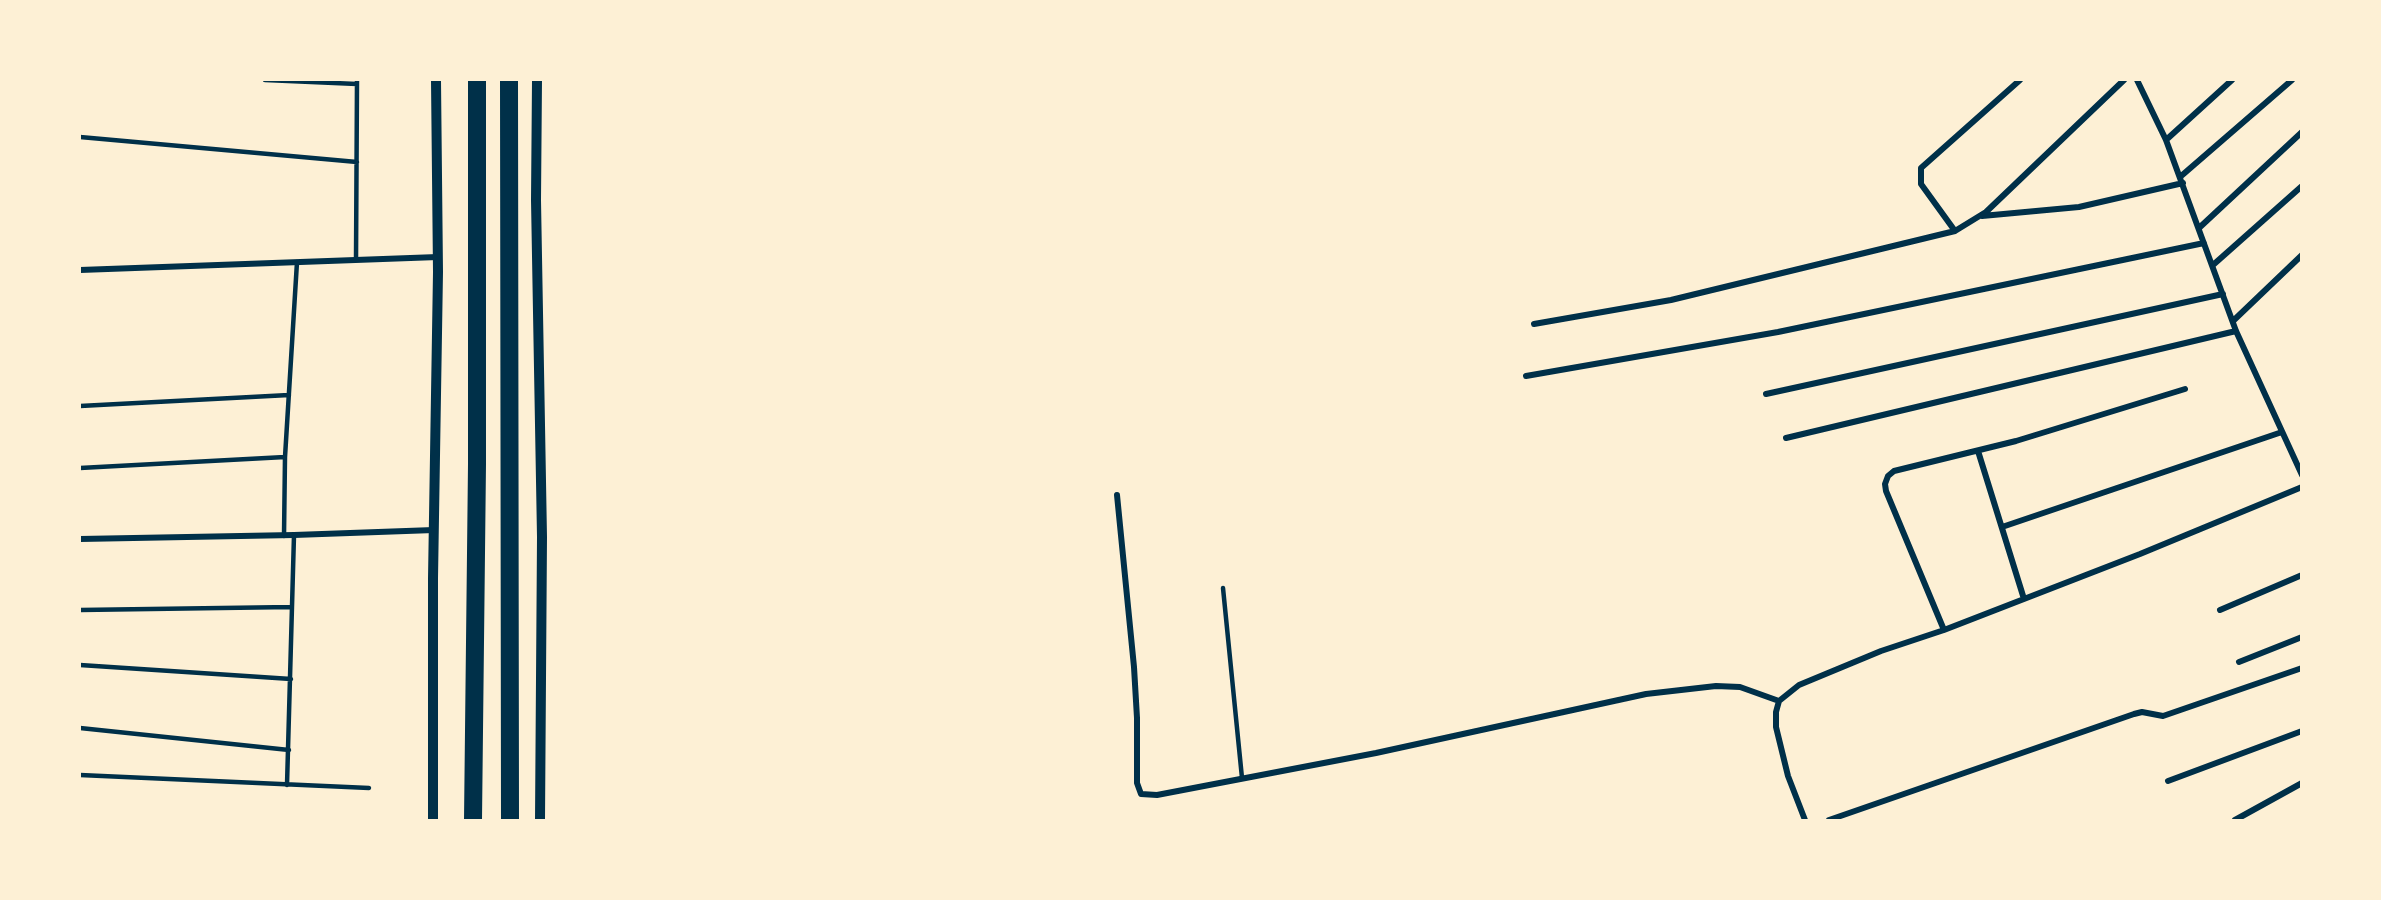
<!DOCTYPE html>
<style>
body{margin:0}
#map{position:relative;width:2381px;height:900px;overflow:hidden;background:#fdf0d5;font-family:Georgia,serif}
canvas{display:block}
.frame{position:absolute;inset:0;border:81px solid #fdf0d5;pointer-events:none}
</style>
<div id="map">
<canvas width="2381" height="900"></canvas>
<div class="frame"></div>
</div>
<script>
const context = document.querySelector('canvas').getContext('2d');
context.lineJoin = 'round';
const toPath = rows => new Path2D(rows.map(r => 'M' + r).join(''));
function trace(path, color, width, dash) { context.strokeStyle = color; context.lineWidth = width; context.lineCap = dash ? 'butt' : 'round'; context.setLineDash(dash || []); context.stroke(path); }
trace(toPath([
 [265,80,357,84],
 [80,137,357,162],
 [356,260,357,80],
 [80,406,289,395],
 [80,468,285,457],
 [284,536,285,457,297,262],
 [1223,588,1242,778],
 [80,610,292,607],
 [80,665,291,679],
 [80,728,289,750],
 [80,775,369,788],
 [287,785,294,535]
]), '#003049', 4.5);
trace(toPath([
 [2137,80,2166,140,2236,331,2302,475],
 [2166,140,2232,80],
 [2180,177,2292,80],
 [1982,216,2079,207,2183,183],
 [2199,228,2302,132],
 [1955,231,1921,184,1921,168,2020,80],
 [2213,265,2302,186],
 [80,270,438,257],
 [2233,321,2302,255],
 [1534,324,1671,300,1955,231,1986,212,2124,80],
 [1526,376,1778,332,2204,243],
 [1766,394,2223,294],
 [1786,438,2236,331],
 [1978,451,2024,599],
 [1117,495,1134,667,1137,718,1137,783,1141,794,1157,795,1376,753,1646,694,1716,686,1740,687,1779,701],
 [2002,527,2282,432],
 [80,539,294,535,434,530],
 [2220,610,2302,575],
 [1944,630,1886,491,1885,484,1888,476,1894,471,2016,441,2185,389],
 [2239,662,2302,637],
 [2168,781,2302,731],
 [1805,820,1788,776,1776,727,1776,712,1779,701,1799,685,1881,651,1944,630,2140,554,2302,487],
 [1829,820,2134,714,2142,712,2163,716,2302,668],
 [2235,820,2302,783]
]), '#003049', 6);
trace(toPath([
 [537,80,536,200,542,537,540,820],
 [433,820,433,578,438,272,436,80]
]), '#003049', 10);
trace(toPath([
 [509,80,510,820],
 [473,820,477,464,477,80]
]), '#003049', 18);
</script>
